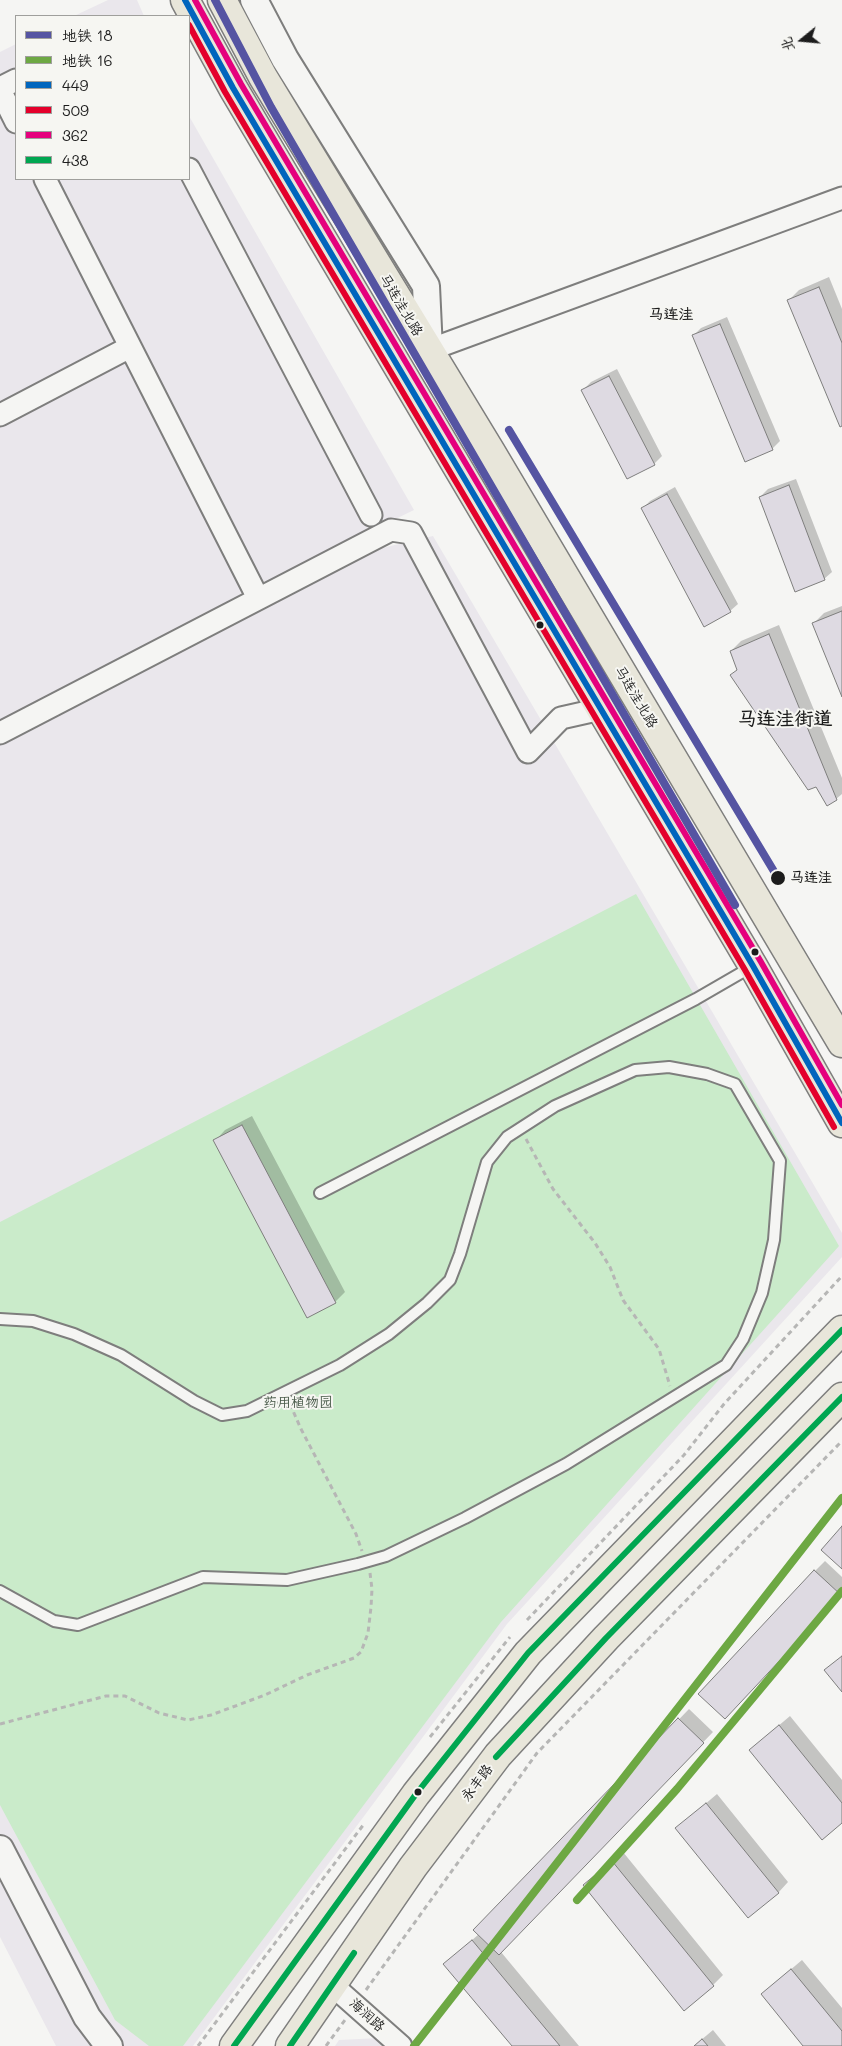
<!DOCTYPE html>
<meta charset="utf-8">
<style>
body{margin:0}
#map{position:relative;width:842px;height:2046px;overflow:hidden;background:#f5f5f3;font-family:Mali,"LXGW WenKai TC",sans-serif}
canvas{display:block}
.legend{position:absolute;left:15px;top:15px;width:175px;height:165px;box-sizing:border-box;background:#f6f6f2;border:1px solid #9f9f9c;margin:0;padding:6px 9px;list-style:none;font-size:15px;color:#1c1c1c}
.legend li{display:flex;align-items:center;gap:10px;height:25px}
.legend b{width:25px;border:1px solid #9f9f9c}
.north{position:absolute;left:777px;top:15px;width:50px;height:50px;-webkit-text-stroke:4px #f6f6f2;paint-order:stroke;rotate:253deg;font-size:14px;font-weight:700;line-height:20px;text-align:center;color:#1c1c1c}
.north::after{content:'';display:block;margin:auto;width:18px;height:22px;background:#1c1c1c;clip-path:polygon(50% 0,100% 100%,50% 72%,0 100%)}
</style>
<div id="map">
<canvas width="842" height="2046"></canvas>
<ul class="legend">
<li><b style="height:6px;background:#5554a2"></b>地铁 18</li>
<li><b style="height:6px;background:#6da843"></b>地铁 16</li>
<li><b style="height:6px;background:#0065bd"></b>449</li>
<li><b style="height:6px;background:#e4002b"></b>509</li>
<li><b style="height:6px;background:#e5007d"></b>362</li>
<li><b style="height:6px;background:#00a651"></b>438</li>
</ul>
<div class="north">北</div>
</div>
<script>
const context = document.querySelector('canvas').getContext('2d');
context.lineJoin = 'round';
function paint(path, color) { context.fillStyle = color; context.fill(path, 'evenodd'); }
const toPath = rows => new Path2D(rows.map(r => 'M' + r).join(''));
function trace(path, color, width, dash) { context.strokeStyle = color; context.lineWidth = width; context.lineCap = dash ? 'butt' : 'round'; context.setLineDash(dash || []); context.stroke(path); }
function label(font, color, halo, rows, align = 'center') {
  context.font = font + ' Mali,"LXGW WenKai TC",sans-serif'; context.lineWidth = 4; context.setLineDash([]); context.textBaseline = 'middle'; context.strokeStyle = halo; context.fillStyle = color; for (const [text, x, y, turn = 0] of rows) {
    context.save(); context.translate(x, y); context.rotate((+turn || 0) * Math.PI / 180); context.textAlign = isNaN(turn) ? turn : align; if (halo) context.strokeText(text, 0, 0); context.fillText(text, 0, 0); context.restore();
  }
}
paint(toPath([
 [108,0,137,0,144,16,74,16],
 [16,44,16,179,189,179,189,116,414,510,383,525,361,553,433,536,842,1233,842,1257,507,1624,193,2046,56,2046,0,1937,0,52],
 [379,2038,387,2046,335,2046,339,2040]
]), '#eae7ec');
paint(toPath([
 [636,894,839,1246,501,1622,183,2046,149,2046,115,2020,0,1805,0,1222]
]), '#caebca');
paint(toPath([
 [829,277,842,309,842,425,789,300,799,290],
 [727,317,780,441,772,449,693,336,701,328],
 [617,369,662,456,654,464,583,390,591,382],
 [796,479,832,572,824,579,760,497,768,489],
 [675,487,738,604,730,611,642,509,650,501],
 [842,606,842,693,814,623,824,613],
 [779,625,842,778,842,794,836,799,816,785,732,675,738,669,731,651,741,641],
 [252,1116,345,1292,335,1302,215,1141,225,1130],
 [825,1561,842,1577,842,1593,735,1707,815,1571],
 [689,1709,713,1732,501,1952,579,2046,513,2046,445,1964,479,1934,475,1930],
 [790,1716,842,1780,842,1822,750,1750],
 [717,1794,788,1882,778,1893,677,1828],
 [623,1852,723,1975,713,1985,584,1885],
 [802,1960,842,2008,842,2046,805,2046,762,1994],
 [713,2030,726,2046,694,2046]
]), '#0003');
const building = toPath([
 [819,287,842,343,842,426,840,427,787,300,819,287],
 [720,324,773,450,745,462,692,335,720,324],
 [609,376,655,465,627,479,581,390,609,376],
 [789,485,825,580,795,592,759,497,789,485],
 [667,494,731,612,704,627,641,508,667,494],
 [842,611,842,697,812,623,842,611],
 [769,634,837,800,827,806,816,787,808,790,730,675,737,670,730,651,769,634],
 [242,1125,336,1303,307,1318,213,1140,242,1125],
 [842,1526,842,1569,821,1550,842,1526],
 [814,1570,841,1595,725,1719,698,1694,814,1570],
 [842,1656,842,1692,824,1670,842,1656],
 [678,1718,704,1743,499,1955,473,1930,678,1718],
 [779,1725,842,1803,842,1823,822,1840,749,1750,779,1725],
 [706,1803,779,1893,748,1918,675,1828,706,1803],
 [612,1861,714,1986,684,2011,583,1885,612,1861],
 [472,1940,560,2046,512,2046,443,1964,472,1940],
 [791,1969,842,2031,842,2046,803,2046,761,1994,791,1969],
 [702,2039,708,2046,694,2046,702,2039]
]);
paint(building, '#dedae2');
trace(building, '#7e7e7d', 1);
const service = toPath([
 [320,1193,696,999,753,966],
 [0,1319,33,1321,74,1334,121,1355,194,1401,222,1415,247,1411,340,1365,389,1334,427,1303,450,1280,460,1254,487,1162,507,1137,555,1106,635,1070,669,1067,707,1074,735,1084,780,1161,774,1240,762,1293,743,1339,726,1365,566,1464,465,1518,386,1556,358,1564,287,1580,203,1577,78,1625,54,1621,0,1591]
]);
const minor = toPath([
 [0,88,16,80],
 [0,90,16,122],
 [189,169,371,515],
 [45,179,258,598],
 [429,350,842,198],
 [0,415,130,347],
 [0,733,391,530,411,533,528,752,561,718,601,709],
 [332,1985,401,2046]
]);
const tertiary = toPath([
 [254,0,285,59,426,286,429,350],
 [0,1849,87,2017,109,2046]
]);
const primary = toPath([
 [185,0,233,88,753,966,842,1123],
 [222,0,263,77,491,452,842,1043],
 [234,2046,416,1794,528,1653,842,1330],
 [290,2046,413,1867,498,1755,606,1638,842,1397]
]);
trace(service, '#7e7e7d', 14);
trace(minor, '#7e7e7d', 25);
trace(tertiary, '#7e7e7d', 30);
trace(primary, '#7e7e7d', 31);
trace(toPath([
 [526,1139,553,1189,595,1243,610,1267,623,1300,659,1349,670,1386],
 [290,1404,301,1429,356,1534,362,1551],
 [527,1620,684,1455,724,1404,842,1276],
 [0,1724,106,1696,125,1696,159,1713,188,1720,211,1715,265,1695,307,1675,354,1658,361,1652,368,1633,371,1607,372,1589,370,1573],
 [430,1737,510,1637],
 [366,1990,537,1753,842,1441],
 [198,2046,364,1824],
 [326,2046,345,2020]
]), '#b6b6b5', 3, [5, 4]);
trace(service, '#f5f5f3', 10);
trace(minor, '#f5f5f3', 21);
trace(tertiary, '#f5f5f3', 26);
trace(primary, '#e8e6da', 28);
trace(toPath([
 [185,0,233,88,753,966,842,1123]
]), '#0065bd', 6);
trace(toPath([
 [189,25,225,92,745,970,834,1127]
]), '#e4002b', 6);
trace(toPath([
 [195,0,241,84,761,962,842,1105]
]), '#e5007d', 6);
trace(toPath([
 [496,1757,606,1638,842,1397],
 [234,2046,416,1794,528,1653,842,1330],
 [290,2046,354,1953]
]), '#00a651', 6);
trace(toPath([
 [215,0,271,107,735,905],
 [509,430,778,878]
]), '#5554a2', 8);
trace(toPath([
 [577,1900,677,1789,842,1591],
 [414,2046,842,1498]
]), '#6da843', 8);
for (const [x, y, r, color] of [
 [540,625,4.5,"#1c1c1c"],
 [778,878,8,"#1c1c1c"],
 [755,952,4.5,"#1c1c1c"],
 [418,1792,4.5,"#1c1c1c"]
]) { const dot = new Path2D(); dot.arc(x, y, r, 0, 2 * Math.PI); context.fillStyle = color; context.fill(dot); trace(dot, '#f6f6f2', 2); }
label('14px', '#1c1c1c', '#f6f6f2', [
 ["马连洼北路",401,305,59],
 ["马连洼北路",636,697,59],
 ["永丰路",477,1783,-53],
 ["海润路",367,2015,42]
]);
label('bold 14px', '#1c1c1c', '#f6f6f2', [
 ["马连洼",790,878]
], 'left');
label('14px', '#455746', '#f6f6f2', [
 ["药用植物园",298,1403]
]);
label('bold 15px', '#1c1c1c', '#f6f6f2', [
 ["马连洼",671,314]
]);
label('bold 19px', '#1c1c1c', '#f6f6f2', [
 ["马连洼街道",785,719]
]);
</script>
